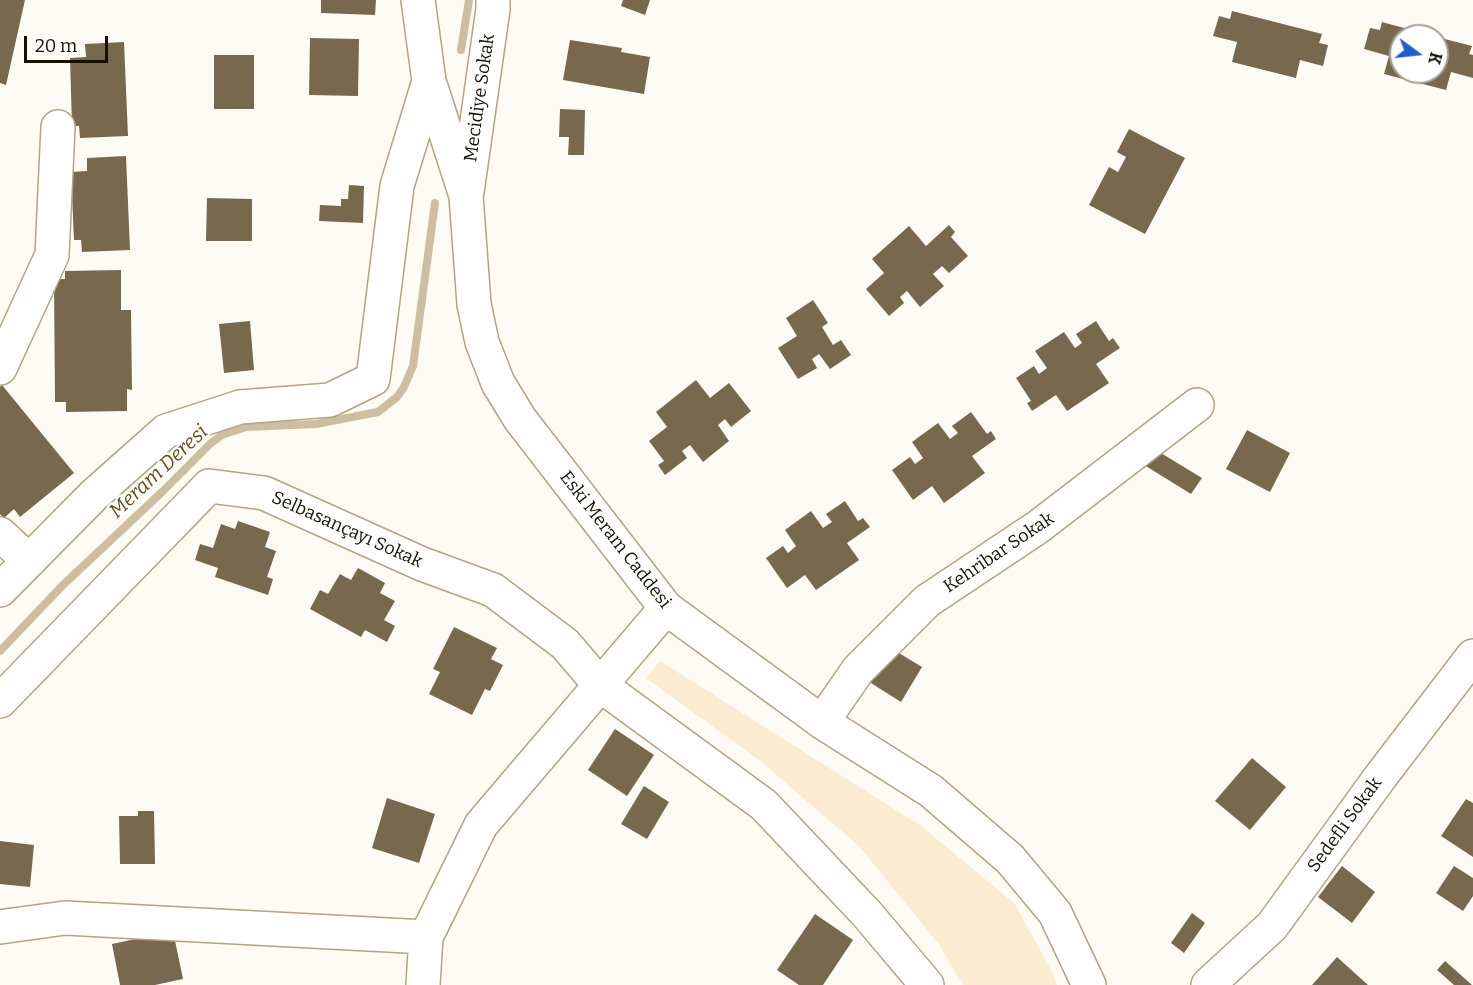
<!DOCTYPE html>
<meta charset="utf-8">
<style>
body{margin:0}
#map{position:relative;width:1473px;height:985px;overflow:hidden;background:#fefaf4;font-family:Bitter,serif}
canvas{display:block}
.north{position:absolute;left:1389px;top:24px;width:60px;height:60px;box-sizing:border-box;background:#fff;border:2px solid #a29f9b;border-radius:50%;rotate:105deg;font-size:16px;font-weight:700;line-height:24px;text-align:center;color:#161006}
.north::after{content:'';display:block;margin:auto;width:21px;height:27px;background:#245dca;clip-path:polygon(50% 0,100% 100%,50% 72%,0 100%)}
.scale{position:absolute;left:24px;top:36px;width:84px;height:27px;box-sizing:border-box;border:3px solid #161006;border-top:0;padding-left:8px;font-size:18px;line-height:21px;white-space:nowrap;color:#161006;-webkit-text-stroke:4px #fff;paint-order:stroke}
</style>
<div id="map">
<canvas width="1473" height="985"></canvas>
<div class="north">K</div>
<div class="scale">20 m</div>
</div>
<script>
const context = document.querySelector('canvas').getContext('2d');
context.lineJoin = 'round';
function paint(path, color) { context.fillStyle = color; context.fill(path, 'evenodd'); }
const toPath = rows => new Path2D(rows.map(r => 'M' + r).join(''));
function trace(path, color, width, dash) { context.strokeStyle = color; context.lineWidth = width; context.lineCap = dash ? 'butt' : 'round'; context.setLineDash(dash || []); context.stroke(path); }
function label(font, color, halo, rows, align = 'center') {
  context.font = font + ' Bitter,serif'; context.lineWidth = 4.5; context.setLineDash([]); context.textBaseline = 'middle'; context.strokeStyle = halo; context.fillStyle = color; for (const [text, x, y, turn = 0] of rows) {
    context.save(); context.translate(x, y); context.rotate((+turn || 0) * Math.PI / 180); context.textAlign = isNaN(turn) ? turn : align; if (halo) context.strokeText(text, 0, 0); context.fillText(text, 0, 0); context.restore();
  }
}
paint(toPath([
 [660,661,921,826,1015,904,1052,972,1057,985,963,985,938,943,859,846,759,760,646,678]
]), '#faebd1');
trace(toPath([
 [461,50,469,0],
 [0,651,63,585,162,492,211,443,222,435,246,427,316,424,378,412,397,397,404,387,413,366,435,203]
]), '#cebda0', 8);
paint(toPath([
 [0,0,25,0,6,85,0,83],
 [321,0,376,0,375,15,321,13],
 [623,0,650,0,645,15,621,6],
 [1232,11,1322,34,1319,43,1328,45,1323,66,1300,60,1296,78,1232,62,1237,42,1213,36,1219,16,1230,19],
 [1382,22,1430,35,1401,36,1401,72,1437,72,1437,37,1472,46,1469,54,1473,55,1473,78,1451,72,1446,90,1384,74,1389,56,1364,49,1370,28,1380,30],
 [310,38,359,39,358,96,309,95],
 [570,40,622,48,621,52,650,57,644,94,563,80],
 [124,42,128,136,80,138,79,126,72,126,70,58,86,57,85,44],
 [214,55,254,55,254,109,214,109],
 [560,109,585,110,584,155,568,155,569,137,559,137],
 [1129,129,1185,158,1145,234,1089,205,1109,167,1118,172,1126,157,1117,152],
 [126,156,130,250,82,252,81,240,74,240,71,172,87,171,87,158],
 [349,185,364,186,363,223,319,221,320,205,341,206,341,199,348,199],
 [207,198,252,199,252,241,206,241],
 [949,225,955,232,951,237,968,256,949,273,942,266,933,274,944,286,920,307,907,291,900,297,904,303,889,316,866,289,884,273,872,259,909,226,926,246],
 [121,270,121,310,131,310,132,390,127,389,127,411,66,412,66,402,55,402,54,279,65,279,65,271],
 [813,300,828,323,822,327,833,345,841,340,851,355,830,369,819,354,812,359,817,368,798,379,778,348,797,336,786,318],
 [250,321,254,370,224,373,219,324],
 [1096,321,1109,341,1113,338,1120,348,1096,364,1109,383,1067,411,1056,395,1032,411,1027,403,1031,401,1016,378,1034,366,1039,374,1047,368,1035,351,1064,332,1075,348,1082,343,1076,334],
 [696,380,710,398,729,383,751,411,731,427,725,419,718,425,729,441,703,462,690,445,682,451,687,458,665,475,658,465,664,461,649,441,667,427,656,412],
 [2,385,74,473,20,517,14,509,4,518,0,514,0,387],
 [971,412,987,434,991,431,996,439,972,456,985,473,944,503,932,486,913,500,892,470,910,457,915,464,923,458,912,442,938,423,950,439,958,433,952,426],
 [1247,430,1290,453,1270,492,1226,469],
 [1151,447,1202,478,1191,494,1141,463],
 [845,501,858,521,863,518,870,527,847,543,859,560,816,590,805,575,787,588,766,558,783,546,788,553,796,546,785,530,811,511,823,528,832,522,826,514],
 [238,521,270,532,265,547,276,551,267,577,273,579,268,595,215,577,218,568,195,560,200,544,213,548,221,524,235,529],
 [358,568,385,583,380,593,395,601,384,620,395,626,387,642,365,630,361,637,310,609,320,590,328,594,340,574,351,580],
 [454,627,497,648,491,659,503,665,490,691,485,689,472,715,429,694,440,672,433,669],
 [884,644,922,667,901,702,863,678],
 [615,729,654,755,627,796,588,770],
 [1252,758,1286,787,1250,830,1215,801],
 [644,786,669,802,647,839,621,824],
 [387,798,435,814,419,863,372,848],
 [1466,799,1473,803,1473,857,1441,836],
 [138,811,154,811,155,864,120,864,119,816,138,816],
 [0,841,34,845,30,887,0,884],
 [1342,866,1375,892,1352,923,1318,897],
 [1454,866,1473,878,1473,896,1463,911,1436,893],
 [1192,913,1205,923,1184,953,1171,943],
 [815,914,853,940,823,985,799,985,777,970],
 [173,931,183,979,155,985,120,985,112,944],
 [1337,957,1368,985,1312,985],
 [1445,961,1472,985,1454,985,1437,970]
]), '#78694e');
const minor = toPath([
 [418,0,429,81,466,196,474,304,482,342,498,383,520,419,666,608,822,722,931,791,1010,859,1055,913,1089,985],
 [467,192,493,9,493,0],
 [0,368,52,255,58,127],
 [0,534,29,561],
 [0,590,94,495,166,431,240,407,330,400,373,379,397,186,429,81],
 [0,701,209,486,264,493,422,564,493,590,565,644,600,685,764,805,867,914,927,985],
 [822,722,858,670,927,601,1038,527,1197,405],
 [0,927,65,918,426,937],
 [423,985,426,937,481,825,666,608],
 [1208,985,1272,926,1381,776,1473,656]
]);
trace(minor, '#b4a385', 36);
trace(minor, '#fff', 33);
label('18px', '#161006', '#fff', [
 ["Mecidiye Sokak",480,98,-82],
 ["Selbasançayı Sokak",347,530,24],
 ["Eski Meram Caddesi",615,540,52],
 ["Kehribar Sokak",999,553,-34],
 ["Sedefli Sokak",1345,825,-54]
]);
label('italic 20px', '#644b19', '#fff', [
 ["Meram Deresi",159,472,-43]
]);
</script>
